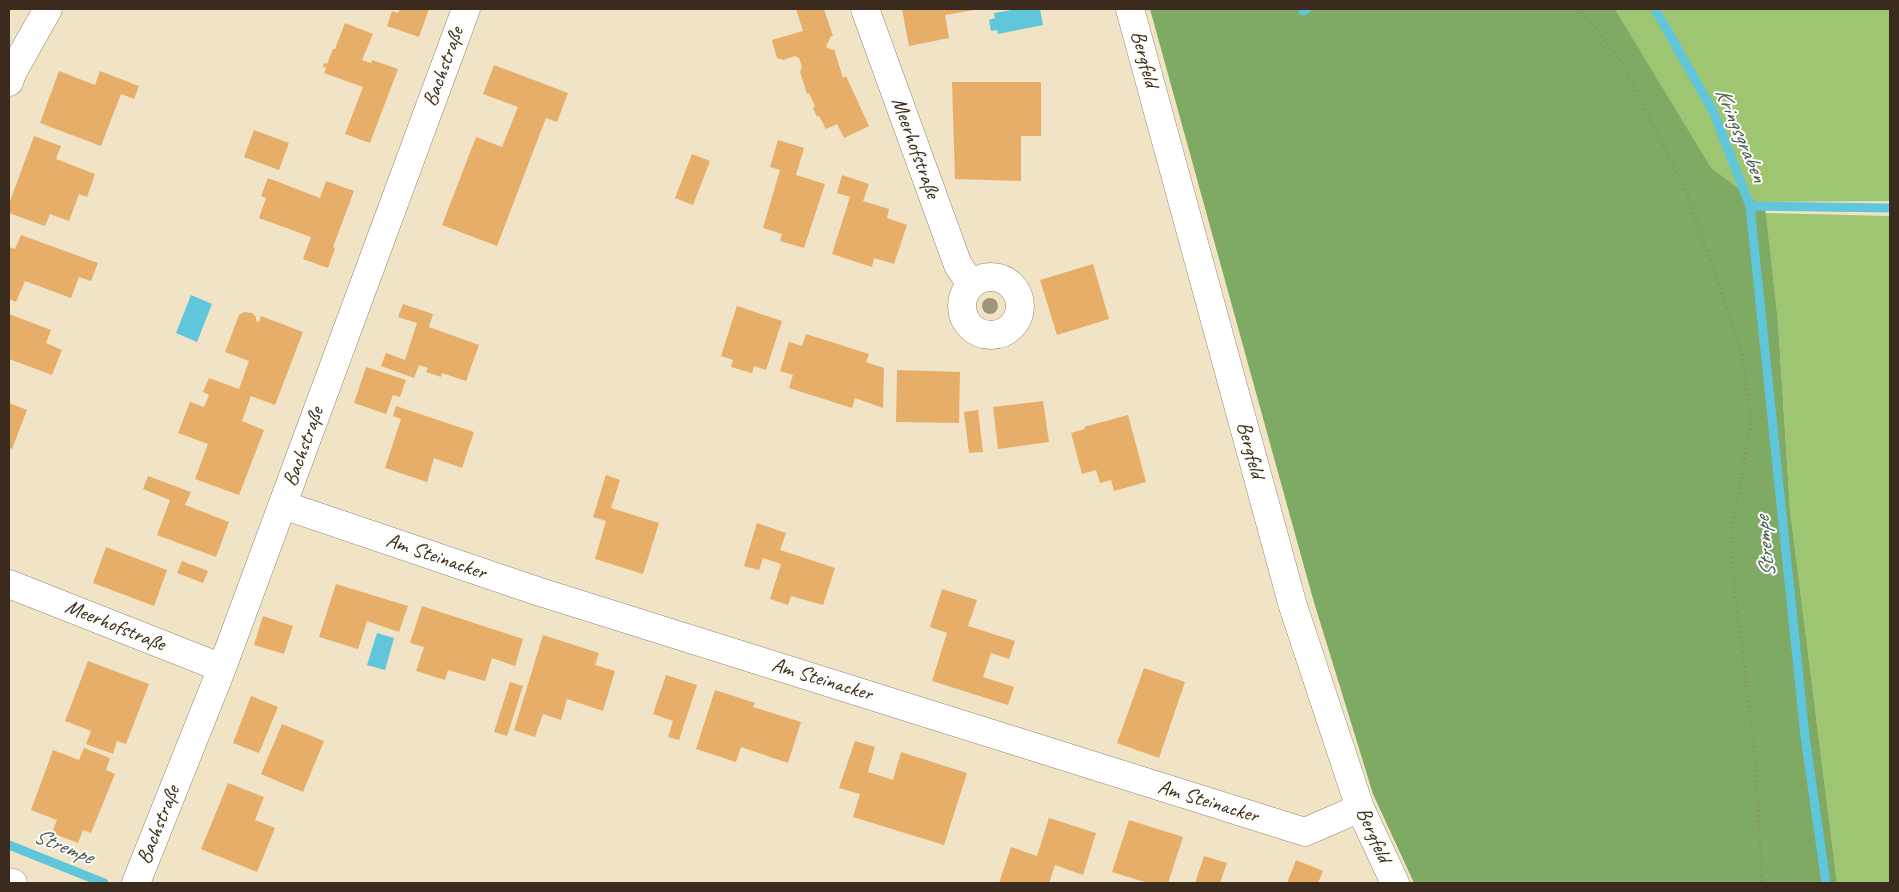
<!DOCTYPE html>
<meta charset="utf-8">
<style>
body{margin:0}
#map{position:relative;width:1899px;height:892px;overflow:hidden;background:#f0e3c6;font-family:Caveat,sans-serif}
canvas{display:block}
.frame{position:absolute;inset:0;border:10px solid #3b2a1e;pointer-events:none}
</style>
<div id="map">
<canvas width="1899" height="892"></canvas>
<div class="frame"></div>
</div>
<script>
const context = document.querySelector('canvas').getContext('2d');
context.lineJoin = 'round';
function paint(path, color) { context.fillStyle = color; context.fill(path, 'evenodd'); }
const toPath = rows => new Path2D(rows.map(r => 'M' + r).join(''));
function trace(path, color, width, dash) { context.strokeStyle = color; context.lineWidth = width; context.lineCap = dash ? 'butt' : 'round'; context.setLineDash(dash || []); context.stroke(path); }
function label(font, color, halo, rows, align = 'center') {
  context.font = font + ' Caveat,sans-serif'; context.lineWidth = 4; context.setLineDash([]); context.textBaseline = 'middle'; context.strokeStyle = halo; context.fillStyle = color; for (const [text, x, y, turn = 0] of rows) {
    context.save(); context.translate(x, y); context.rotate((+turn || 0) * Math.PI / 180); context.textAlign = isNaN(turn) ? turn : align; if (halo) context.strokeText(text, 0, 0); context.fillText(text, 0, 0); context.restore();
  }
}
paint(toPath([
 [1615,9,1890,9,1890,201,1757,202,1711,169],
 [1765,213,1890,216,1890,883,1837,883,1790,510,1778,321]
]), '#9ec571');
paint(toPath([
 [1150,9,1615,9,1711,168,1765,208,1778,321,1790,510,1837,883,1414,883,1373,794,1313,599]
]), '#7eaa63');
paint(toPath([
 [1018,9,1040,9,1043,25,998,34,997,30,991,31,989,20,995,18,994,13],
 [191,295,212,304,197,342,176,333],
 [377,633,394,638,385,670,367,665]
]), '#5fc6dc');
trace(toPath([
 [1655,9,1713,111,1750,206,1890,208],
 [1303,11,1307,9],
 [1750,206,1805,736,1826,883],
 [9,845,104,883]
]), '#5fc6dc', 9);
paint(toPath([
 [400,9,429,9,419,37,387,26,392,11,398,13],
 [796,9,824,9,833,36,831,36,826,47,832,50,834,49,843,78,846,76,869,126,844,138,837,124,826,129,819,116,817,117,813,108,815,106,809,93,807,94,800,72,802,67,799,58,795,56,783,60,777,58,772,40,803,31],
 [902,9,974,9,974,10,945,15,949,38,909,46],
 [345,23,373,34,362,60,371,63,372,60,398,69,370,143,345,134,363,87,324,73,326,68,323,67,324,63,327,64,333,49,335,49],
 [494,65,568,93,557,122,546,118,497,246,442,225,476,137,502,147,518,107,483,94],
 [59,71,95,85,100,71,139,86,134,99,121,94,101,146,40,123],
 [952,82,1041,82,1041,136,1021,136,1021,181,955,179],
 [254,130,289,143,279,170,244,157],
 [34,136,61,146,56,159,95,174,87,197,79,194,69,221,50,214,45,226,9,213,9,204],
 [778,140,804,148,796,175,825,184,804,248,780,241,782,234,763,228,780,170,770,167],
 [692,154,710,161,693,205,675,198],
 [842,175,869,184,863,201,889,209,887,218,907,225,894,264,874,258,872,267,832,254,850,197,837,193],
 [268,178,320,198,326,181,354,191,333,247,335,248,328,268,303,259,311,237,259,218,266,198,261,196],
 [21,235,98,263,91,281,79,277,71,298,25,281,16,302,9,299,9,247,15,249],
 [1093,264,1109,319,1057,335,1040,280],
 [403,304,433,314,429,327,479,345,466,381,442,373,441,377,426,372,428,368,419,365,414,378,381,366,386,353,405,360,417,323,398,317],
 [737,306,782,321,766,370,754,366,752,373,731,367,733,360,721,356],
 [244,312,252,313,256,317,256,321,259,322,261,316,303,332,275,405,251,396,242,421,264,430,239,495,195,479,208,444,178,433,190,402,204,407,209,395,203,392,209,378,239,389,249,361,225,352,239,315],
 [9,314,51,330,46,343,62,350,52,375,9,359],
 [806,334,869,354,866,362,884,368,883,408,855,398,852,408,789,388,793,375,780,371,789,342,802,346],
 [366,367,406,380,400,397,393,395,386,414,354,403],
 [897,370,960,372,959,423,896,422],
 [1043,401,1049,442,998,449,993,407],
 [9,403,27,410,12,449,9,448],
 [396,406,474,432,462,468,434,458,427,482,385,468,401,419,393,416],
 [978,410,983,452,969,453,964,412],
 [1128,415,1146,482,1114,491,1111,480,1100,483,1096,470,1082,474,1071,433,1085,429,1084,427],
 [606,475,620,480,611,508,659,523,643,574,595,559,606,521,593,517],
 [148,476,191,492,185,505,229,522,216,557,157,535,170,500,143,489],
 [757,523,786,533,780,550,835,568,823,605,791,596,788,605,770,599,781,564,763,558,759,570,744,566],
 [106,547,167,570,154,606,93,583],
 [182,561,208,571,203,583,177,573],
 [336,584,408,606,399,632,367,621,358,649,319,637],
 [942,589,977,600,968,626,1015,641,1009,659,991,653,983,677,1014,687,1008,705,932,681,947,633,930,627],
 [422,606,523,639,515,666,492,658,485,681,448,670,445,680,416,671,424,647,410,643],
 [263,616,293,626,284,654,254,645],
 [543,635,599,653,595,665,615,671,603,711,567,699,561,720,543,714,535,737,514,730],
 [88,661,149,684,126,744,117,741,113,754,86,744,91,731,65,721],
 [1144,668,1185,682,1159,758,1117,743],
 [666,675,697,685,679,740,668,737,673,721,653,714],
 [510,682,523,686,507,736,494,732],
 [715,690,755,703,753,707,801,722,788,763,741,747,736,762,696,749],
 [251,696,278,707,259,753,233,743],
 [282,724,324,741,303,792,261,774],
 [855,741,875,747,868,772,893,780,901,752,967,773,944,845,853,817,860,794,839,788],
 [84,748,110,758,106,770,115,774,91,833,83,830,78,843,52,833,57,820,31,810,53,750,79,760],
 [228,783,264,797,255,820,275,828,257,872,201,849],
 [1049,818,1096,833,1083,875,1055,865,1049,883,999,883,1011,847,1037,856],
 [1129,820,1183,837,1168,883,1148,883,1112,872],
 [1204,856,1227,863,1220,883,1195,883],
 [1296,860,1323,871,1318,883,1287,883]
]), '#e7ae69');
const minor = toPath([
 [865,9,958,265,971,284],
 [1130,9,1293,606,1360,808,1395,883],
 [9,82,13,71,48,9],
 '962 306a29 29 0 1 1 58 0a29 29 0 1 1-58 0Z',
 [283,505,537,591,1305,832,1360,808],
 [9,584,222,668],
 [9,882,13,883],
 [136,883,222,668,466,9]
]);
trace(minor, '#968672', 29);
trace(toPath([
 [1579,9,1620,59,1686,191,1742,352,1751,424,1731,534,1732,567,1755,757,1762,883]
]), '#968672', 3, [1, 4]);
trace(minor, '#fff', 28);
context.fillStyle = '#9d9777';
for (const [x, y] of [
 [990,306]
]) { context.beginPath(); context.arc(x, y, 8, 0, 2 * Math.PI); context.fill(); }
label('21px', '#3b2a1e', '#fdfcf7', [
 ["Bergfeld",1144,59,75],
 ["Bachstraße",444,67,-70],
 ["Meerhofstraße",915,148,70],
 ["Bachstraße",304,447,-70],
 ["Bergfeld",1250,450,75],
 ["Am Steinacker",436,557,19],
 ["Meerhofstraße",115,626,22],
 ["Am Steinacker",822,680,17],
 ["Am Steinacker",1208,802,17],
 ["Bachstraße",159,825,-68],
 ["Bergfeld",1373,835,66]
]);
label('italic 22px', '#465957', '#fdfcf7', [
 ["Kringsgraben",1740,135,67],
 ["Strempe",1766,547,-96],
 ["Strempe",63,847,22]
]);
</script>
